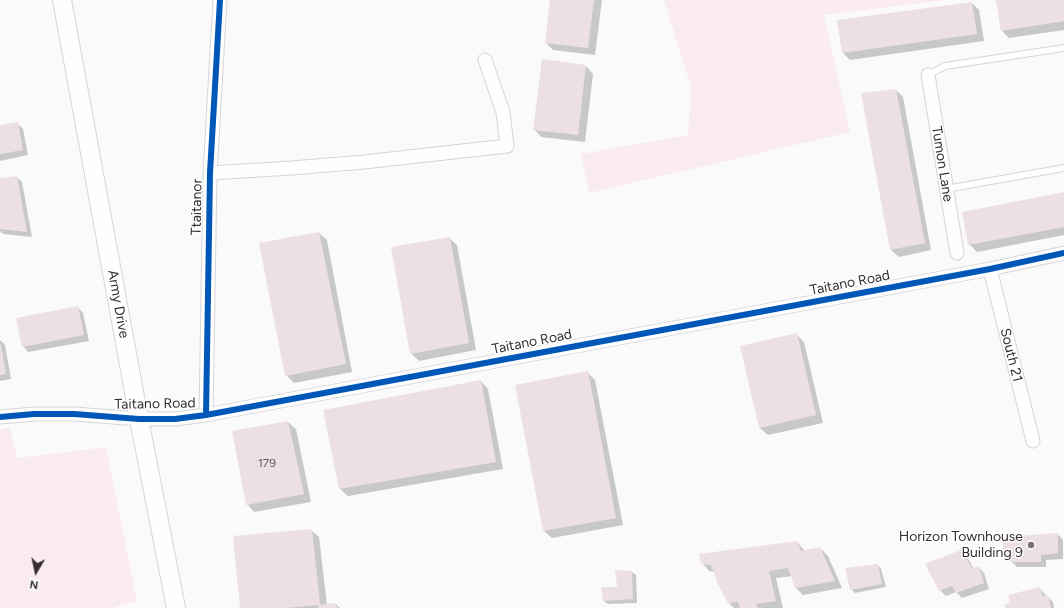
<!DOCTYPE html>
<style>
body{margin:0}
#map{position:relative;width:1064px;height:608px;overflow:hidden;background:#fbfafa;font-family:Figtree,sans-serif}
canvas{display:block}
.north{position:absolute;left:16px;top:552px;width:40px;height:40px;-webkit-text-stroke:3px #fff;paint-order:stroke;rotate:189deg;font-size:11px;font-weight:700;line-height:16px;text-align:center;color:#352e2f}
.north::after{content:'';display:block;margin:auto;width:14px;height:18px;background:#352e2f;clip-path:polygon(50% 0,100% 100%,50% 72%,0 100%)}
</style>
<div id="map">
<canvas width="1064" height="608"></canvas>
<div class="north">N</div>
</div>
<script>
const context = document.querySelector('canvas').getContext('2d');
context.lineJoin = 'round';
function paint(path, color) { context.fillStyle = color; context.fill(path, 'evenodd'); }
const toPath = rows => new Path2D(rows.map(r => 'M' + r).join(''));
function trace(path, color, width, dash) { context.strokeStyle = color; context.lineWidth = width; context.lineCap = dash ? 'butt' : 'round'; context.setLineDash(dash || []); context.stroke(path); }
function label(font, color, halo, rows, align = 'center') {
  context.font = font + ' Figtree,sans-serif'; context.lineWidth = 3; context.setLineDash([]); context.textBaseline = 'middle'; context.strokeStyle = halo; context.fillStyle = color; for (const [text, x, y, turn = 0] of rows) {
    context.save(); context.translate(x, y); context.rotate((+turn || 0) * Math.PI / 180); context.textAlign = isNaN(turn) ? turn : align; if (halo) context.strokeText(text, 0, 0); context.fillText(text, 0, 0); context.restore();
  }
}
paint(toPath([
 [664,0,946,0,824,15,850,132,589,193,581,154,688,135,691,87],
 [10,428,17,458,106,447,137,601,112,608,0,608,0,429]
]), '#faecee');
paint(toPath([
 [551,0,602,0,595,55,553,50,546,43],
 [997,0,1064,0,1064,30,1009,38,1001,30],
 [972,3,979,10,984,41,850,60,842,52],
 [586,66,593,74,585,142,541,137,534,129],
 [896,90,903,97,931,250,899,257,891,250],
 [17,123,23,129,28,155,0,161,0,126],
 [17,177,22,182,32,237,3,234,0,231,0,179],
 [1064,193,1064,235,977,252,969,244],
 [319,233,327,240,352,372,294,383,286,375],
 [449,238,457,245,476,350,419,361,411,353],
 [78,307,83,313,89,341,28,352,23,346],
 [796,334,804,342,823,423,768,435,760,428,741,347],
 [0,340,5,345,11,379,0,381],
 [587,372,595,380,623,525,552,538,544,531,517,386],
 [481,381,488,389,503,469,348,496,340,489,324,411],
 [288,422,296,429,311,502,254,512,247,504],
 [311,530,319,537,327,605,336,604,340,608,241,608],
 [1058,534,1063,540,1063,559,1046,560,1046,567,1017,567,1004,554],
 [797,542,805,551,820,548,828,556,842,588,803,595,796,588,792,576,776,578,783,608,734,608,729,603,715,572,709,571,702,563],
 [961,551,967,557,974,569,979,567,984,573,989,589,962,598,956,592,946,596,940,590],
 [878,565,881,569,886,587,855,593,851,589],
 [632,572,636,575,637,603,608,604,604,601,618,588],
 [1039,588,1045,594,1046,596,1047,596,1053,602,1054,608,1007,608]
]), '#0003');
paint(toPath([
 [550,0,594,0,588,48,545,43],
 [996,0,1064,0,1064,21,1001,31],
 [972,2,977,34,842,53,837,20],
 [542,59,586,65,578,135,533,130],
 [896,89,925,243,890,250,861,93],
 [18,122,23,150,0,154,0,125],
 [17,176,27,232,0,229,0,178],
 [1064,192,1064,227,968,245,962,212],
 [319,232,346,364,285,376,259,243],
 [450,237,469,343,410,354,391,247],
 [78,306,84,335,22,347,16,318],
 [797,333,816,415,759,428,740,346],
 [0,345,1,345,6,374,0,375],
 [588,371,616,518,543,531,515,385],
 [481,380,496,462,339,489,323,410],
 [288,421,304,494,246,505,232,431],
 [312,529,320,604,318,605,286,608,240,608,233,536],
 [1058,533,1058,553,1041,555,1041,562,1010,562,1010,555,1003,554,1003,537],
 [797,541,801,551,820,547,835,581,795,588,788,568,769,571,776,601,756,604,758,608,740,608,738,602,728,603,718,584,711,565,701,564,699,554],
 [961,550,972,568,979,566,984,583,956,593,952,586,939,591,925,564],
 [878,564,882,584,850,590,845,568],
 [615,570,632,571,633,599,603,601,601,587,617,587],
 [1040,587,1042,596,1048,595,1051,608,1006,608,1005,604,1010,603,1008,595],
 [336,603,337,608,318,608,318,605]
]), '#ede0e2');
const lane = toPath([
 [928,75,945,66,1064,48],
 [946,189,1064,168]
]);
const street = toPath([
 [928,75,957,253],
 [210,173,292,168,364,162,507,146,503,112,485,60],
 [990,269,1033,441],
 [206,415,210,173,220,0],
 [0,417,34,414,74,414,139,419,175,419,206,415,990,269,1064,253]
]);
const secondary = toPath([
 [62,0,139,419,176,608]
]);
trace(lane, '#d8d4d5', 8);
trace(street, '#d8d4d5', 15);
trace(secondary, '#d8d4d5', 20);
trace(lane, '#fefefe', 6);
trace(street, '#fefefe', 13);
trace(secondary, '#fefefe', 18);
trace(toPath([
 [206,415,210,173,220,0],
 [0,417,34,414,74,414,139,419,175,419,206,415,990,269,1064,253]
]), '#0057b8', 6);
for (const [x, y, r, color] of [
 [1031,545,4,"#7a7576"]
]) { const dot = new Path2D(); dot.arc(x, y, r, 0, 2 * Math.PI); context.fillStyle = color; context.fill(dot); trace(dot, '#fff', 1.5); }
label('12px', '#635a5c', null, [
 ["179",267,463]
]);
label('14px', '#352e2f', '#fff', [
 ["Tumon Lane",942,164,81],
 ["Ttaitanor",197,207,-89],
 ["Taitano Road",850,283,-11],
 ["Army Drive",118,304,80],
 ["Taitano Road",532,342,-11],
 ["South 21",1011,355,76],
 ["Taitano Road",155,404,-1]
]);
label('14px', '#352e2f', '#fff', [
 ["Horizon Townhouse",1023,537],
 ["Building 9",1023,553]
], 'right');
</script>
